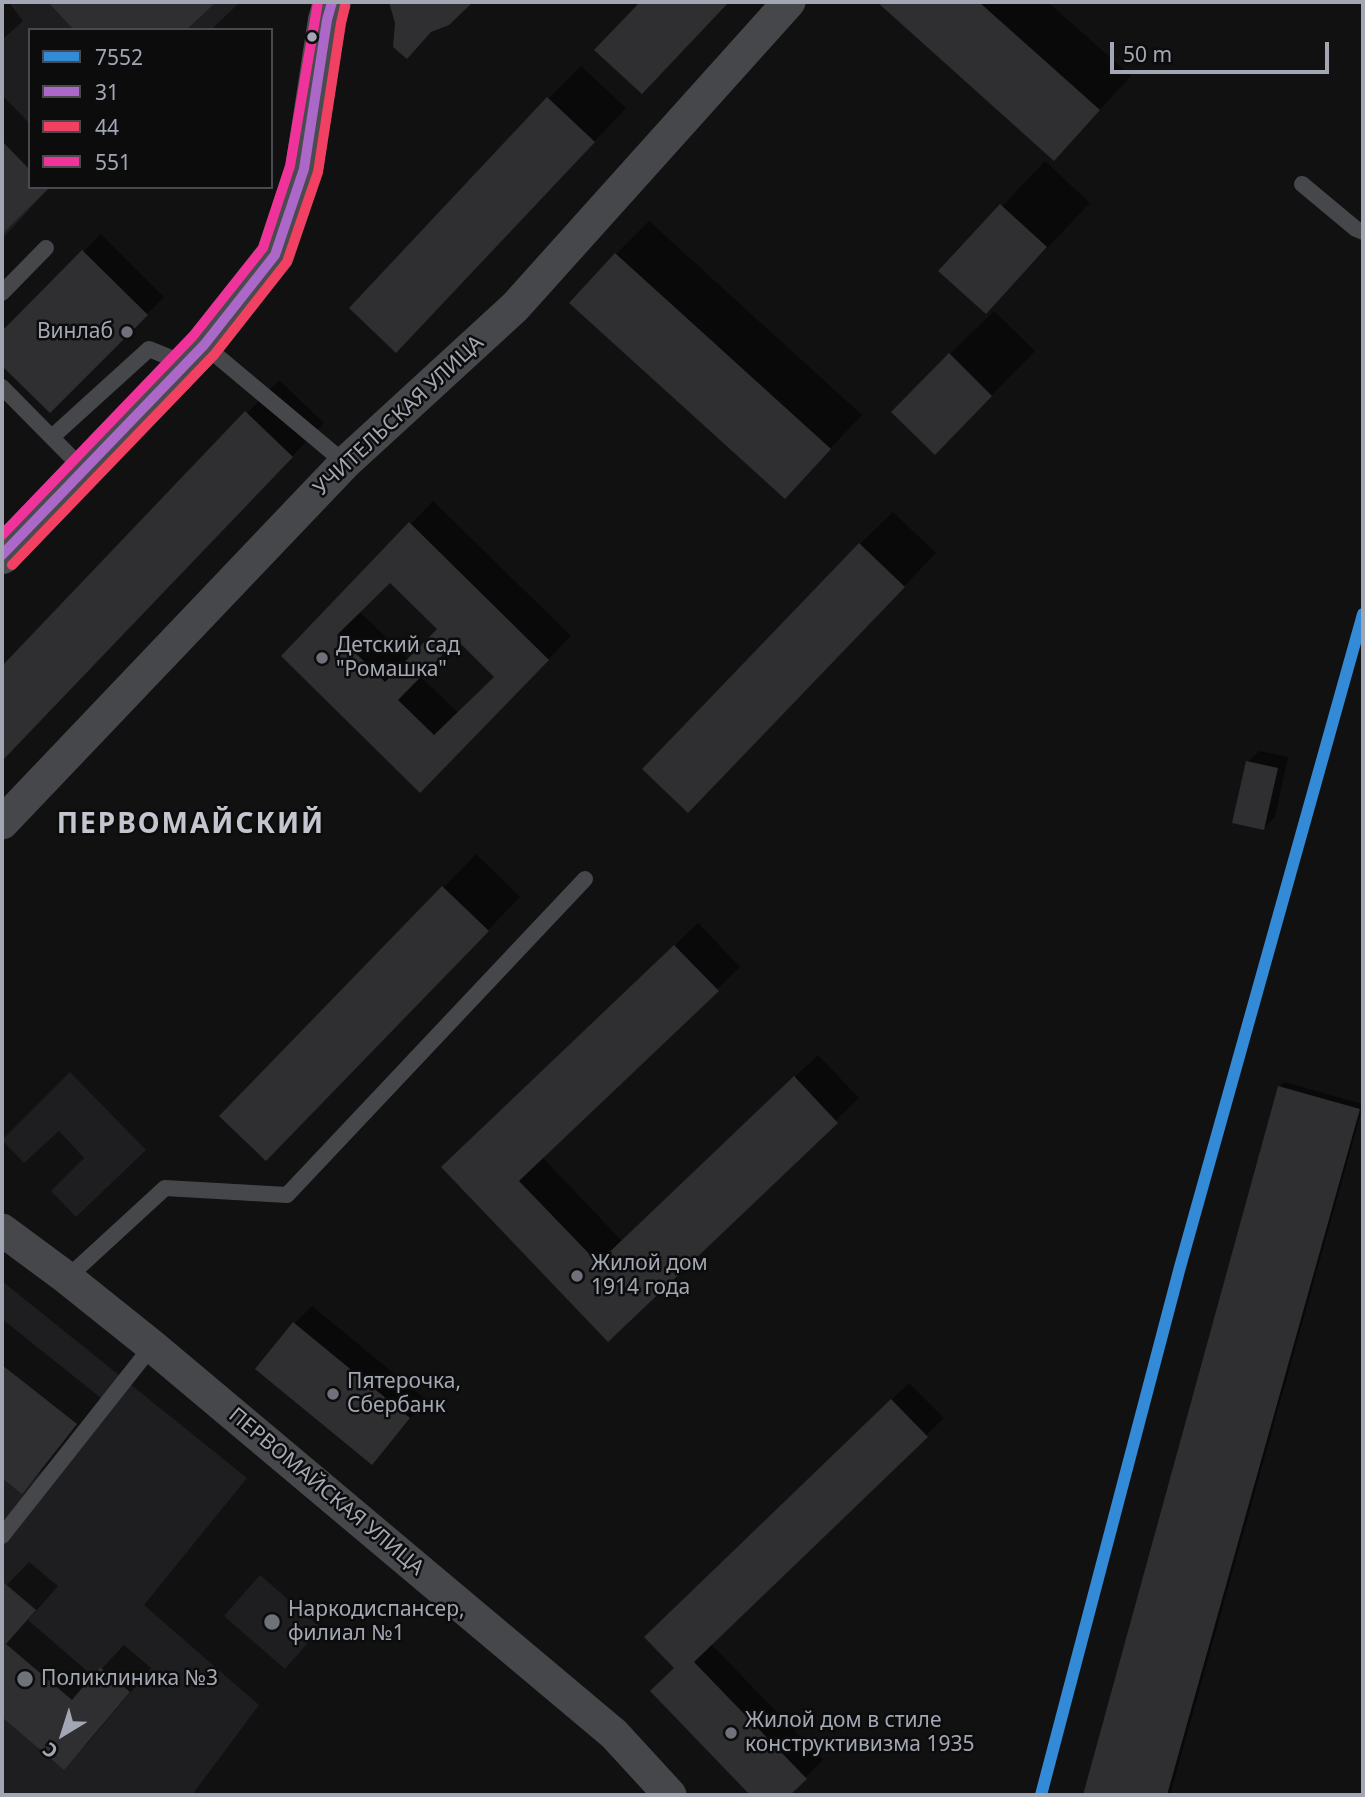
<!DOCTYPE html>
<meta charset="utf-8">
<style>
body{margin:0}
#map{position:relative;width:1365px;height:1797px;overflow:hidden;background:#111112;font-family:"Noto Sans",sans-serif}
canvas{display:block}
.frame{position:absolute;inset:0;border:4px solid #a2a7b3;pointer-events:none}
.legend{position:absolute;left:28px;top:28px;width:245px;height:161px;box-sizing:border-box;background:#0c0c0d;border:2px solid #484a4f;margin:0;padding:9px 12px;list-style:none;font-size:21px;color:#a2a7b3}
.legend li{display:flex;align-items:center;gap:14px;height:35px}
.legend b{width:35px;border:2px solid #484a4f}
.north{position:absolute;left:28px;top:1699px;width:70px;height:70px;-webkit-text-stroke:5px #0c0c0d;paint-order:stroke;rotate:218deg;font-size:19px;font-weight:700;line-height:28px;text-align:center;color:#a2a7b3}
.north::after{content:'';display:block;margin:auto;width:24px;height:32px;background:#a2a7b3;clip-path:polygon(50% 0,100% 100%,50% 72%,0 100%)}
.scale{position:absolute;left:1110px;top:42px;width:219px;height:32px;box-sizing:border-box;border:4px solid #a2a7b3;border-top:0;padding-left:9px;font-size:21px;line-height:24px;white-space:nowrap;color:#a2a7b3;-webkit-text-stroke:5px #0c0c0d;paint-order:stroke}
</style>
<div id="map">
<canvas width="1365" height="1797"></canvas>
<div class="frame"></div>
<ul class="legend">
<li><b style="height:9px;background:#338bd7"></b>7552</li>
<li><b style="height:9px;background:#ac68c9"></b>31</li>
<li><b style="height:9px;background:#f24062"></b>44</li>
<li><b style="height:9px;background:#ef339a"></b>551</li>
</ul>
<div class="north">С</div>
<div class="scale">50 m</div>
</div>
<script>
const context = document.querySelector('canvas').getContext('2d');
context.lineJoin = 'round';
function paint(path, color) { context.fillStyle = color; context.fill(path, 'evenodd'); }
const toPath = rows => new Path2D(rows.map(r => 'M' + r).join(''));
function trace(path, color, width, dash) { context.strokeStyle = color; context.lineWidth = width; context.lineCap = dash ? 'butt' : 'round'; context.setLineDash(dash || []); context.stroke(path); }
function label(font, color, halo, rows, align = 'center') {
  context.font = font + ' "Noto Sans",sans-serif'; context.lineWidth = 5; context.setLineDash([]); context.textBaseline = 'middle'; context.strokeStyle = halo; context.fillStyle = color; for (const [text, x, y, turn = 0] of rows) {
    context.save(); context.translate(x, y); context.rotate((+turn || 0) * Math.PI / 180); context.textAlign = isNaN(turn) ? turn : align; if (halo) context.strokeText(text, 0, 0); context.fillText(text, 0, 0); context.restore();
  }
}
paint(toPath([
 [2,2,240,2,211,30,30,30,30,187,50,187,2,239],
 [70,1072,146,1150,76,1217,51,1191,84,1158,59,1131,24,1163,2,1140],
 [2,1281,247,1478,144,1605,259,1705,192,1795,2,1795],
 [260,1575,321,1628,285,1669,224,1616]
]), '#1e1e20');
paint(toPath([
 [2,2,9,2,23,21,2,40],
 [50,2,213,2,184,30,76,30],
 [880,2,1048,2,1131,76,1054,159],
 [581,66,626,108,429,318,549,98],
 [2,95,30,124,30,187,47,187,2,231],
 [1045,161,1090,203,986,312,941,271],
 [649,221,862,415,785,496,616,254],
 [101,234,164,297,50,411,2,363,2,334],
 [994,311,1035,351,978,409,950,354],
 [279,380,324,423,2,760,2,668],
 [433,501,571,636,443,768,283,656],
 [390,581,439,629,409,660,359,611],
 [457,638,497,677,458,713,420,676],
 [893,512,936,553,721,778,860,544],
 [1259,751,1288,757,1275,817,1263,829,1248,762],
 [476,854,520,897,299,1126,222,1116],
 [698,923,740,967,542,1157,622,1241,818,1055,859,1098,608,1339,467,1144],
 [1284,1082,1363,1104,1363,1106,1170,1795,1085,1795,1279,1087],
 [312,1306,426,1400,372,1463,294,1324],
 [2,1319,101,1398,47,1466,22,1491,2,1476,2,1432,8,1424,2,1419],
 [909,1383,944,1418,711,1644,823,1760,788,1795,752,1795,652,1691,676,1668,664,1620],
 [29,1562,58,1586,28,1620,94,1677,124,1645,151,1668,86,1745,63,1767,2,1715,2,1590]
]), '#0007');
paint(toPath([
 [48,2,216,2,186,30,74,30],
 [389,2,473,2,449,25,431,32,407,59,393,47,395,23],
 [640,2,729,2,642,94,594,50],
 [877,2,979,2,1100,110,1054,161],
 [547,97,595,142,396,353,349,308],
 [2,141,30,170,30,187,50,187,2,234],
 [1000,204,1047,247,986,314,938,271],
 [82,250,148,315,50,413,2,366,2,331],
 [615,253,831,449,785,499,569,303],
 [949,353,992,396,935,455,891,412],
 [245,411,293,457,2,761,2,666],
 [409,522,549,660,420,793,281,656],
 [390,583,437,629,385,682,337,635],
 [457,640,494,677,434,735,398,700],
 [859,543,905,587,688,813,642,769],
 [1246,761,1278,768,1264,830,1232,823],
 [442,886,489,931,266,1161,219,1116],
 [674,945,719,991,519,1181,598,1263,794,1076,838,1123,608,1342,441,1167],
 [1278,1086,1360,1109,1167,1795,1083,1795],
 [293,1322,410,1418,372,1465,255,1369],
 [2,1365,77,1424,22,1494,2,1478],
 [891,1399,928,1437,694,1662,807,1779,790,1795,750,1795,650,1691,674,1668,644,1637],
 [2,1581,36,1610,6,1644,72,1700,100,1667,130,1692,64,1770,2,1717]
]), '#2f2f31');
trace(toPath([
 [1302,184,1356,229,1363,232],
 [2,293,46,248],
 [204,345,345,463],
 [2,387,84,470],
 [52,437,149,349,186,364],
 [67,1278,165,1188,287,1195,585,879],
 [2,1536,152,1346]
]), '#46474a', 16);
trace(toPath([
 [2,823,345,463,515,307,789,2],
 [2,1230,67,1278,152,1346,614,1734,670,1795]
]), '#46474a', 33);
trace(toPath([
 [2,555,204,345,275,255,304,169,327,20,332,2]
]), '#4a4b4e', 38);
trace(toPath([
 [2,555,204,345,275,255,304,169,327,20,332,2]
]), '#ac68c9', 10);
trace(toPath([
 [12,565,214,355,287,262,318,172,341,23,345,6]
]), '#f24062', 10);
trace(toPath([
 [2,535,193,336,263,248,290,166,318,2]
]), '#ef339a', 10);
trace(toPath([
 [1041,1795,1180,1267,1363,614]
]), '#338bd7', 12);
for (const [x, y, r, color] of [
 [312,37,6,"#a2a7b3"],
 [127,332,7,"#6f727b"],
 [322,658,7,"#6f727b"],
 [577,1276,7,"#6f727b"],
 [333,1394,7,"#6f727b"],
 [272,1622,9,"#6f727b"],
 [25,1679,9,"#6f727b"],
 [731,1733,7,"#6f727b"]
]) { const dot = new Path2D(); dot.arc(x, y, r, 0, 2 * Math.PI); context.fillStyle = color; context.fill(dot); trace(dot, '#0c0c0d', 2.5); }
label('21px', '#a2a7b3', '#0c0c0d', [
 ["Винлаб",113,332,"right"],
 ["Детский сад",336,646],
 ["\"Ромашка\"",336,670],
 ["Жилой дом",591,1264],
 ["1914 года",591,1288],
 ["Пятерочка,",347,1382],
 ["Сбербанк",347,1406],
 ["Наркодиспансер,",288,1610],
 ["филиал №1",288,1634],
 ["Поликлиника №3",41,1679],
 ["Жилой дом в стиле",745,1721],
 ["конструктивизма 1935",745,1745]
], 'left');
label('21px', '#a2a7b3', '#0c0c0d', [
 ["УЧИТЕЛЬСКАЯ УЛИЦА",399,416,-43],
 ["ПЕРВОМАЙСКАЯ УЛИЦА",326,1492,40]
]);
context.letterSpacing = '2px';
label('bold 28px', '#c3c6cf', '#0c0c0d', [
 ["ПЕРВОМАЙСКИЙ",191,825]
]);
context.letterSpacing = '0px';
</script>
